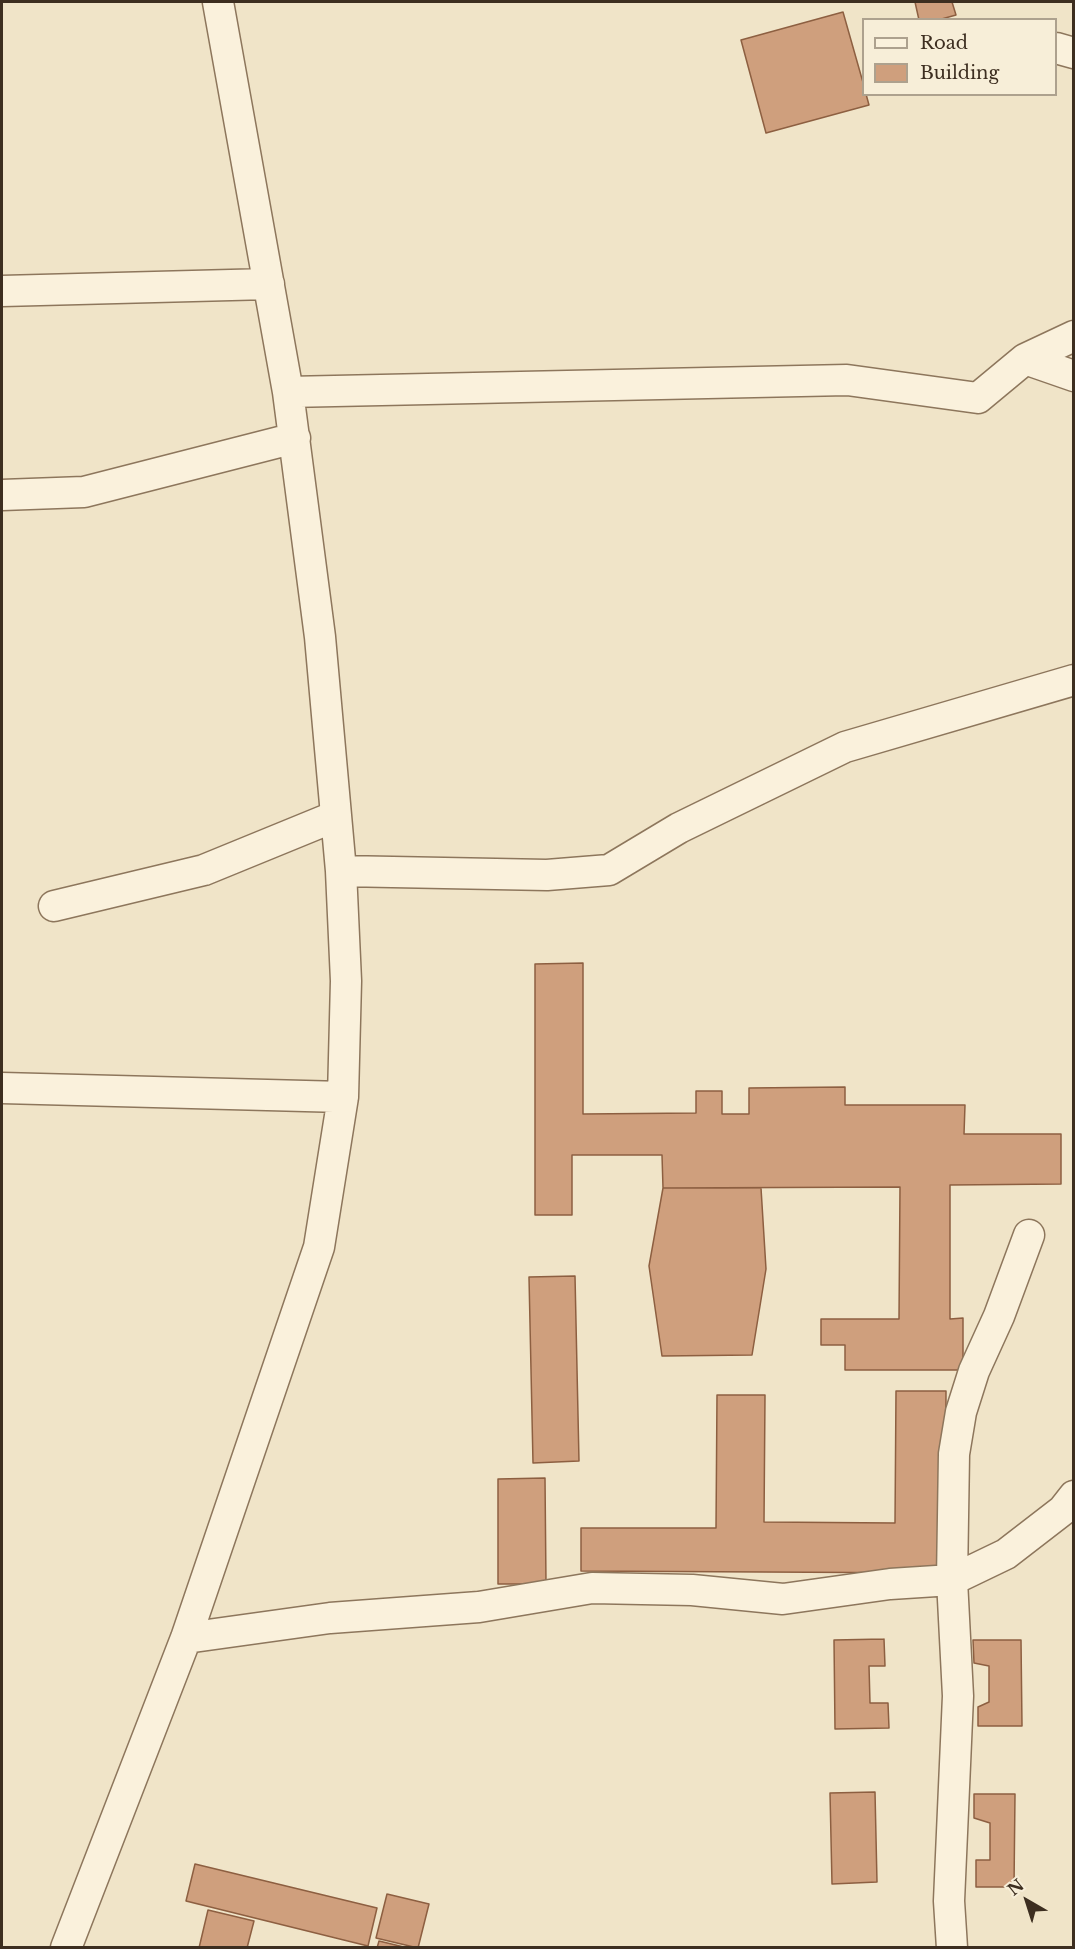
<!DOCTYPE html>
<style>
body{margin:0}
#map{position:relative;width:1075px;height:1949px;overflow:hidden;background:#f0e4c8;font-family:"Libre Baskerville",serif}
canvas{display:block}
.frame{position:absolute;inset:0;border:3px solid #3d2e20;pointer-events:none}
.legend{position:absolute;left:862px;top:18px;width:195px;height:78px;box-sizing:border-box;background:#f7eed8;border:2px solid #ada18e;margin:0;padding:8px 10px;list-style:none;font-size:18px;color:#3d2e20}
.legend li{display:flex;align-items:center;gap:12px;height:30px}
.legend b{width:30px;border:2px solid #ada18e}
.north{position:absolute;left:997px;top:1871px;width:60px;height:60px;-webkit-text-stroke:4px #f7eed8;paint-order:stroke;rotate:321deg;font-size:16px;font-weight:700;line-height:24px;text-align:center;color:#3d2e20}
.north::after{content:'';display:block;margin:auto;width:21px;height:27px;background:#3d2e20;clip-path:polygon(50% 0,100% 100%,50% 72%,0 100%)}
</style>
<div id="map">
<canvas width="1075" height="1949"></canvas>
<div class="frame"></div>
<ul class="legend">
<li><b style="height:8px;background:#faf1dc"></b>Road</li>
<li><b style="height:16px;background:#cf9f7d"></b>Building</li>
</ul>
<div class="north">N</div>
</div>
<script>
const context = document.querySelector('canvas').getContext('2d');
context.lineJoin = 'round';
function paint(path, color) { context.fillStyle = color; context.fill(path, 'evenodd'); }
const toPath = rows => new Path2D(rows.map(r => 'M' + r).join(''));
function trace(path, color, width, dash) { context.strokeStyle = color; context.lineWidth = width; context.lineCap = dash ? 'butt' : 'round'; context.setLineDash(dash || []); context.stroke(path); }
const building = toPath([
 [915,2,952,2,956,15,938,20,919,20,915,2],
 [843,12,864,86,864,94,866,94,869,105,766,133,741,40,843,12],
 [583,963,583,1114,696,1113,696,1091,722,1091,722,1114,749,1114,749,1088,845,1087,845,1105,965,1105,964,1134,1061,1134,1061,1184,950,1185,950,1319,963,1318,963,1370,845,1370,845,1345,821,1345,821,1319,899,1319,900,1187,663,1188,662,1155,572,1155,572,1215,535,1215,535,964,583,963],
 [663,1188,761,1188,766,1269,752,1355,662,1356,649,1266,663,1188],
 [575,1276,579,1461,533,1463,529,1277,575,1276],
 [896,1391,946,1391,945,1573,581,1571,581,1528,716,1528,717,1395,765,1395,764,1522,895,1523,896,1391],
 [545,1478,546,1584,498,1584,498,1479,545,1478],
 [884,1639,885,1666,869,1666,870,1703,888,1703,889,1728,835,1729,834,1640,884,1639],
 [973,1640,1021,1640,1022,1726,978,1726,978,1707,989,1702,989,1666,974,1663,973,1640],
 [875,1792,877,1882,832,1884,830,1793,875,1792],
 [974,1794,1015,1794,1014,1887,976,1887,976,1860,990,1860,990,1823,974,1818,974,1794],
 [195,1864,377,1908,368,1946,186,1901,195,1864],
 [387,1894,429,1904,418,1948,376,1938,387,1894],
 [208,1910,254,1921,247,1948,199,1948,208,1910],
 [379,1941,408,1948,377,1948,379,1941]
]);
paint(building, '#cf9f7d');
trace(building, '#8d5f41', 1.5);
const minor = toPath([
 [1056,48,1074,53],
 [2,291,269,284],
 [1025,359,1074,336],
 [288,392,847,380,978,398,1025,359,1074,376],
 [2,495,84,492,295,438],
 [341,871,547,875,609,870,679,828,845,747,1074,680],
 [54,906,204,870,336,816],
 [2,1088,343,1097],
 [186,1638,330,1618,479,1607,592,1588,692,1590,783,1599,890,1584,952,1580,1006,1554,1063,1510,1074,1496],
 [66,1948,186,1638,319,1247,343,1097,346,981,341,871,320,637,288,392,218,2],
 [952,1948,949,1901,958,1696,952,1580,954,1454,961,1412,974,1371,999,1316,1029,1235]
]);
trace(minor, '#8d765c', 33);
trace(minor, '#faf1dc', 30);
</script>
